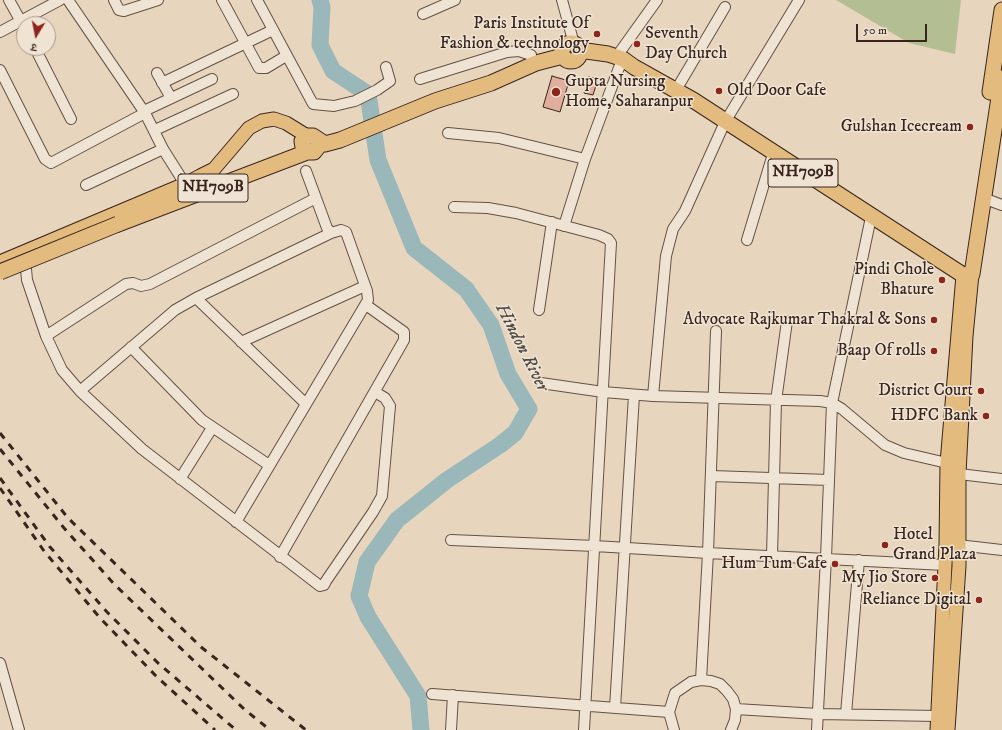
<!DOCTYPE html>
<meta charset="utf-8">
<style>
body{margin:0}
#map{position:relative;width:1002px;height:730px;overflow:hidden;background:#e7d6bd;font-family:"IM FELL DW Pica","Noto Serif Devanagari",serif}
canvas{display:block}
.north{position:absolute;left:16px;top:16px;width:40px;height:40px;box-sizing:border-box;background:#efe4d4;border:1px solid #a6988b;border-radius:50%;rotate:190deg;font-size:11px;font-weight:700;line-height:16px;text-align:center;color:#39251e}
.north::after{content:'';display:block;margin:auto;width:14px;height:18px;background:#8f2418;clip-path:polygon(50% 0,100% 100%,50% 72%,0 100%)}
.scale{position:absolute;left:856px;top:24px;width:71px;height:18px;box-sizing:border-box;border:2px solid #39251e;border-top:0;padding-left:5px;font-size:12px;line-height:14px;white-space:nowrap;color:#39251e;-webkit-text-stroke:3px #efe4d4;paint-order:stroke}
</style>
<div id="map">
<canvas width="1002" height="730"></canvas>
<div class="north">उ</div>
<div class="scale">50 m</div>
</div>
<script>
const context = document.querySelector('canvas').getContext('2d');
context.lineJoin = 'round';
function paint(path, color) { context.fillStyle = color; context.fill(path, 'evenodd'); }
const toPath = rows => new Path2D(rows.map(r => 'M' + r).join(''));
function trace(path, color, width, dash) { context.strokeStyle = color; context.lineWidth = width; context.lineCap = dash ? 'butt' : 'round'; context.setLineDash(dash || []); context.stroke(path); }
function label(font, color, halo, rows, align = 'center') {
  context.font = font + ' "IM FELL DW Pica",serif'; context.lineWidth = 3; context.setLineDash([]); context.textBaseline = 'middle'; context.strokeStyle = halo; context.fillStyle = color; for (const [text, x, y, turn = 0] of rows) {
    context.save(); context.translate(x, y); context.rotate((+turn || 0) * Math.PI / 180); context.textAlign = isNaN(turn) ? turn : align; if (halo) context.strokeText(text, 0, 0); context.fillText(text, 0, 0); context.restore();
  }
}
paint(toPath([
 [836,0,961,0,955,54,909,43]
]), '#b3be93');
trace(toPath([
 [320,0,322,7,320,45,333,71,368,94,378,160,414,248,466,289,491,325,508,374,529,409,515,433,500,445,447,480,397,520,367,562,359,596,368,617,418,696,421,730]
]), '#9ab7ba', 17);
const building = toPath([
 [552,76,569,81,560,112,543,107,552,76],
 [589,77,598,79,593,95,584,93,589,77]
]);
paint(building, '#e1ad9c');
trace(building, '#39251e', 1);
const minor = toPath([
 [9,0,24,27],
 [68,0,145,113,163,149,185,184],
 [114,0,119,10,124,11,158,0],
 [222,0,259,68,266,68,286,56],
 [257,0,313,104,334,106,355,101,377,90,390,81,386,67],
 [562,0,574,44],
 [423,14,455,0],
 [0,32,60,0],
 [35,48,71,119],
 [617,56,657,0],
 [0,70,45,159,51,163,145,113],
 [157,73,171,98],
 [420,79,507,52,519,51,531,55],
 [162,83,273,30],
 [676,90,725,7],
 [144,111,212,79],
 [155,130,233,94],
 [448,133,499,138,585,159],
 [86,185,163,149],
 [983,198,1002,205],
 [454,207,488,208,516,213,599,235,608,239,611,243,584,730],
 [564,226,585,159,620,65],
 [747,240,773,154],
 [25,258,27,280,46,336,62,370,80,391,142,449,320,586,324,585,326,581,373,512,382,496,390,406,385,398,375,392],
 [196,298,306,404],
 [539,310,552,222],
 [46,336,126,284,133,283,141,286,150,284,316,198],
 [241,342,365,286],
 [131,347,202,420,269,465],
 [541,383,603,392,653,396,820,401,832,403,842,409,885,445,904,453,947,463],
 [80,391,175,310,196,298,331,233],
 [653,396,666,256,673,229,685,211,725,122,799,0],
 [959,474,1002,479],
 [712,476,829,480],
 [180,479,212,428],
 [236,522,368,300,367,291,346,232,341,230,331,233,327,228,306,171],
 [451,540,595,546,708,553,945,565],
 [958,545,1002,550],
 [772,556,776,401,787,321],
 [280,557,404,340,404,332,366,305],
 [0,663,19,730],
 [701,680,708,553,716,331],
 [432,694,669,712],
 [615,708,634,395],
 [736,709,818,714,938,716],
 [846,714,859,560],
 [451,730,453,695],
 [674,730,669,712,675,693,691,682,701,680,711,681,720,684,727,691,733,699,736,709,735,720,731,730],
 [817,730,826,558,832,403,871,217]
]);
const major = toPath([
 [0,262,185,184,200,176,214,169,249,128,262,121,274,119,286,123,307,136],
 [937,730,946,544,947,463,963,275],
 [948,730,959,566,959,474,966,336,972,274]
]);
const highway = toPath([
 '562 52a9 9 0 1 1 18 0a9 9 0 1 1-18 0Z',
 [579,50,608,54,623,59,634,67,693,100,963,275,972,274,1002,78],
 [990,92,1002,10],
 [318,141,318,147,314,152,307,152,303,147,302,141,307,136,313,136,325,144,340,140,435,101,491,83,536,63,563,56],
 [118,224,307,152]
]);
trace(minor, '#645146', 12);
trace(major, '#39251e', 15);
trace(highway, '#39251e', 17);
trace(minor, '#efe4d4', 10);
trace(major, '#e4bb7e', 13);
trace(highway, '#e4bb7e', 15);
trace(toPath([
 [0,433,68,518,201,647,306,730],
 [0,449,64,528,115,585,244,709,270,730],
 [0,478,50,547,107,612,158,663,236,730],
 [0,488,44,551,100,618,156,676,215,730]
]), '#39251e', 3, [7, 7]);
const highwayBridge = toPath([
 [0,272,118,224]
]);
trace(highwayBridge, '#39251e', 17, []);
trace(highwayBridge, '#e4bb7e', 15);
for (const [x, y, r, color] of [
 [597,34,4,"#8f2418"],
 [637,44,4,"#8f2418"],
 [719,91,4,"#8f2418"],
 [556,92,5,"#8f2418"],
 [970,127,4,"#8f2418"],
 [942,280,4,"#8f2418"],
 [934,320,4,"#8f2418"],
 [934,351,4,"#8f2418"],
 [981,391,4,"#8f2418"],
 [986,416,4,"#8f2418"],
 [885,545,4,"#8f2418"],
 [835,564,4,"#8f2418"],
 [935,578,4,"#8f2418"],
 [979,600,4,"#8f2418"]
]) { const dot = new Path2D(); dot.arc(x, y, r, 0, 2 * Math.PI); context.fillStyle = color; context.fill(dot); trace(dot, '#efe4d4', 1.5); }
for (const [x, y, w] of [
 [803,173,70],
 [213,188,70]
]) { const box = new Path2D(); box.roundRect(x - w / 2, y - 14, w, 28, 3); context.fillStyle = '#efe4d4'; context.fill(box); trace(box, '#39251e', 1); }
label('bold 16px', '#39251e', null, [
 ["NH709B",803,173],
 ["NH709B",213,188]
]);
label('17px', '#39251e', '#efe4d4', [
 ["Paris Institute Of",589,24],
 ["Fashion & technology",589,44],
 ["Seventh",645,34,"left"],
 ["Day Church",645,54,"left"],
 ["Gupta Nursing",565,82,"left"],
 ["Home, Saharanpur",565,102,"left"],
 ["Old Door Cafe",727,91,"left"],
 ["Gulshan Icecream",962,127],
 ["Pindi Chole",934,270],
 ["Bhature",934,290],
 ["Advocate Rajkumar Thakral & Sons",926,320],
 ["Baap Of rolls",926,351],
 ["District Court",973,391],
 ["HDFC Bank",978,416],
 ["Hotel",893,535,"left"],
 ["Grand Plaza",893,555,"left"],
 ["Hum Tum Cafe",827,564],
 ["My Jio Store",927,578],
 ["Reliance Digital",971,600]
], 'right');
label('italic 18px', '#514a45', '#efe4d4', [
 ["Hindon River",521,348,63]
]);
</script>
